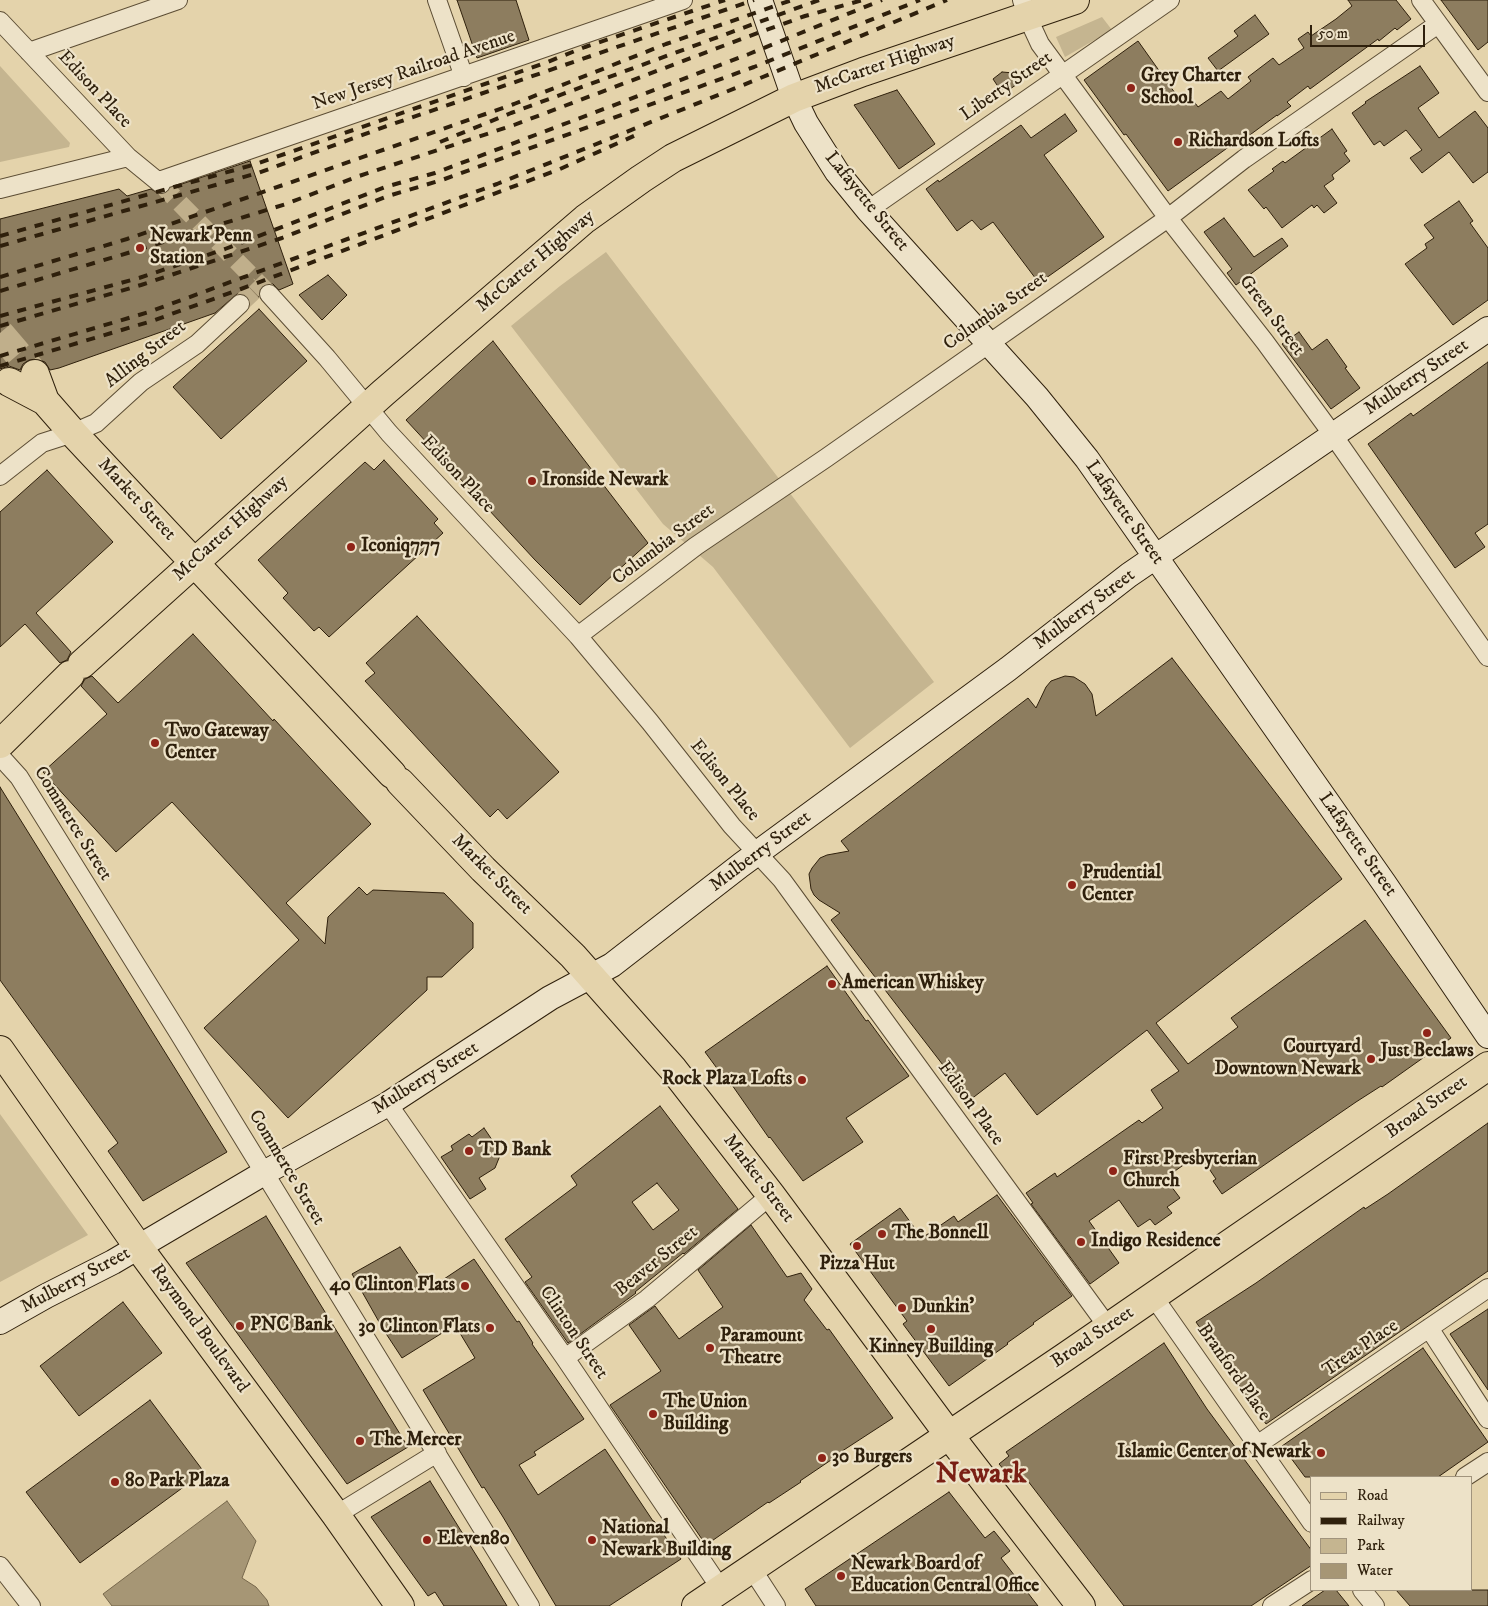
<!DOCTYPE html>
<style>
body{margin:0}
#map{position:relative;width:1488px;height:1606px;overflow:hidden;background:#e4d3ab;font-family:"IM FELL DW Pica",serif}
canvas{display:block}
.legend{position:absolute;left:1310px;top:1476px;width:162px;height:115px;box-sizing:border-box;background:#ede2c8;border:1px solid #a1947d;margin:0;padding:6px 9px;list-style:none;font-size:15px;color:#2f200c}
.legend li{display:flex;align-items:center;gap:10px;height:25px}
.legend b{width:25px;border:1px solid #a1947d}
.scale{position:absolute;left:1310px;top:25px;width:115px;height:22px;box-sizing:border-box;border:2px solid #2f200c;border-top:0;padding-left:6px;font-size:15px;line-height:18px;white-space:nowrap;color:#2f200c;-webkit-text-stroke:4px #ede2c8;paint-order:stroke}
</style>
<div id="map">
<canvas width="1488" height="1606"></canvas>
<ul class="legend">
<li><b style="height:6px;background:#e4d3ab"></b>Road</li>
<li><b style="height:6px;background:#2f200c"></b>Railway</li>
<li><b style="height:14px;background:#c5b590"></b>Park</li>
<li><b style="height:14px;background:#a69675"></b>Water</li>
</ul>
<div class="scale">50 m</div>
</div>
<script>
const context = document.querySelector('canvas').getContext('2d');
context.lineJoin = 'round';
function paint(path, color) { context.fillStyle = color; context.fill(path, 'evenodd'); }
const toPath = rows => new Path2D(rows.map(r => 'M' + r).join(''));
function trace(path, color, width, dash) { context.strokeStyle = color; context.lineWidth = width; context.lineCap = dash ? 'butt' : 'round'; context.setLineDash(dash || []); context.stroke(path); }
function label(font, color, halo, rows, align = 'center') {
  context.font = font + ' "IM FELL DW Pica",serif'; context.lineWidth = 4.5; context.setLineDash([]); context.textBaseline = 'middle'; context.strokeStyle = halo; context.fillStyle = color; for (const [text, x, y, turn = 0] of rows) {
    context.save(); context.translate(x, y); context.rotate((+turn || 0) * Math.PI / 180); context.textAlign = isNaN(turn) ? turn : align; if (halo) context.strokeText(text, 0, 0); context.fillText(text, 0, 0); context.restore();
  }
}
paint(toPath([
 [1102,17,1112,30,1065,57,1056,37],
 [0,66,70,143,69,147,0,162],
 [606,252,934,682,850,748,713,567,663,524,511,326,560,286],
 [0,1114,88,1235,0,1282]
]), '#c5b590');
const water = toPath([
 [227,1501,256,1541,242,1578,256,1587,267,1600,269,1606,112,1606,103,1594,227,1501]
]);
paint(water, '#a69675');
trace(water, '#76674b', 1);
const building = toPath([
 [457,0,516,0,529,40,477,58,457,0],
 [1348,0,1396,0,1411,19,1397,30,1395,28,1379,41,1378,39,1310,89,1308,86,1287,102,1291,106,1277,116,1277,115,1243,140,1241,138,1168,191,1126,134,1124,135,1084,80,1138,41,1180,100,1188,93,1198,107,1221,91,1228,99,1251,81,1248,77,1273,58,1279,65,1304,48,1298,39,1308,32,1311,36,1336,19,1352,6,1348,0],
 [1441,0,1488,0,1488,42,1478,50,1441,0],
 [1255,15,1269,34,1218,71,1208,58,1238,36,1234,31,1255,15],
 [1420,66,1439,93,1418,108,1439,138,1475,111,1488,128,1488,172,1473,183,1449,152,1422,173,1410,158,1422,150,1406,130,1384,146,1380,141,1374,145,1352,113,1366,103,1365,102,1420,66],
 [1002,72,1014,73,1020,82,1003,94,993,79,1002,72],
 [897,90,935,144,899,169,854,105,897,90],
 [1065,114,1077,131,1044,155,1104,237,1039,283,993,222,981,230,972,220,957,231,926,189,938,180,939,182,1021,125,1031,138,1065,114],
 [1332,129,1347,151,1344,153,1350,161,1332,175,1334,179,1324,186,1337,203,1324,213,1317,205,1314,208,1312,205,1282,228,1266,207,1264,209,1248,190,1274,171,1272,169,1283,161,1285,163,1332,129],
 [250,161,293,284,279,290,273,284,266,284,259,290,259,297,250,300,244,294,237,294,215,313,59,368,50,370,45,362,37,359,29,360,23,364,20,370,9,366,0,369,0,219,119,189,127,196,151,189,159,194,164,194,170,188,250,161],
 [1459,201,1473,221,1470,223,1488,248,1488,300,1453,325,1405,264,1427,248,1425,244,1434,238,1424,225,1459,201],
 [1224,218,1254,257,1282,238,1288,246,1236,285,1227,273,1232,269,1204,232,1224,218],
 [328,275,347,295,322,320,299,295,328,275],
 [259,309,307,361,221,439,173,387,259,309],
 [1299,332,1312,350,1327,339,1347,367,1345,368,1360,388,1331,409,1282,344,1299,332],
 [493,341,648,543,580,605,535,560,406,420,493,341],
 [1488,362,1488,524,1475,533,1485,547,1455,568,1368,444,1411,413,1413,416,1488,362],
 [384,460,438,519,434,523,443,533,329,637,319,627,314,631,283,598,288,593,258,560,365,462,374,470,384,460],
 [47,470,113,542,36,613,71,652,67,660,60,663,25,624,0,647,0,512,47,470],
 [417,616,559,772,507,819,498,809,490,817,365,681,375,673,366,663,417,616],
 [193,634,273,721,274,719,371,824,286,903,325,944,328,917,359,887,367,895,373,890,444,893,473,923,473,948,442,977,427,977,427,990,288,1118,204,1028,299,940,172,802,116,852,43,772,107,714,81,686,85,679,92,676,118,703,193,634],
 [1172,658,1342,879,1156,1023,1188,1064,1238,1027,1231,1018,1365,920,1451,1038,1382,1087,1381,1086,1356,1102,1222,1194,1213,1181,1216,1179,1199,1154,1165,1178,1180,1198,1167,1207,1172,1213,1155,1225,1150,1219,1138,1227,1119,1200,1089,1221,1119,1263,1090,1284,1031,1204,1033,1203,1026,1193,1055,1173,1057,1177,1139,1120,1142,1123,1163,1108,1151,1090,1179,1071,1147,1030,1037,1115,1005,1073,970,1100,831,920,840,913,819,900,814,895,811,889,809,874,812,868,820,858,827,855,849,851,841,841,1028,698,1036,708,1046,687,1051,681,1065,676,1074,677,1085,684,1092,694,1096,716,1172,658],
 [0,787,227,1152,143,1201,108,1151,118,1143,0,980,0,787],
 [827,966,866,1021,868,1020,909,1076,846,1118,863,1142,803,1181,770,1137,769,1138,732,1085,730,1086,705,1052,827,966],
 [660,1106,738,1209,684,1254,683,1253,635,1292,636,1293,568,1343,525,1282,532,1277,505,1239,577,1185,571,1176,660,1106],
 [657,1183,679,1210,653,1230,632,1202,657,1183],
 [1488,1123,1488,1271,1266,1424,1196,1322,1256,1283,1364,1207,1365,1209,1388,1194,1488,1123],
 [484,1128,501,1153,495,1168,479,1178,486,1189,470,1199,441,1157,453,1150,451,1146,469,1134,472,1137,484,1128],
 [997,1195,1072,1296,1033,1323,1034,1324,1007,1343,1008,1344,949,1386,903,1324,907,1321,850,1244,900,1208,922,1238,954,1216,958,1222,997,1195],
 [266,1216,408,1447,347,1484,186,1263,266,1216],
 [751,1225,787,1277,801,1273,812,1289,804,1300,827,1330,829,1329,893,1418,833,1457,834,1458,800,1481,801,1482,769,1503,768,1502,706,1545,610,1405,661,1371,629,1325,655,1306,679,1339,723,1307,698,1270,751,1225],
 [400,1247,421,1278,425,1275,432,1287,474,1259,517,1322,519,1321,533,1343,532,1344,584,1419,534,1452,536,1455,519,1465,538,1495,605,1449,653,1521,654,1521,681,1559,609,1606,556,1606,503,1517,484,1487,482,1488,423,1390,475,1358,455,1325,402,1358,383,1329,352,1274,400,1247],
 [123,1302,162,1353,79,1416,40,1366,123,1302],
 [1488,1309,1488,1390,1450,1334,1488,1309],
 [1164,1343,1207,1409,1312,1551,1312,1565,1251,1606,1124,1606,1021,1472,1012,1479,999,1464,1009,1456,1006,1452,1164,1343],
 [1423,1348,1488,1442,1438,1477,1305,1477,1282,1446,1423,1348],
 [150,1400,204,1472,80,1563,26,1492,150,1400],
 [430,1481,481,1563,507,1606,444,1606,435,1592,428,1596,371,1517,430,1481],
 [949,1492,985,1538,994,1531,1010,1551,1001,1558,1038,1606,816,1606,805,1589,949,1492],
 [1325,1590,1336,1590,1349,1606,1302,1606,1325,1590],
 [1396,1590,1488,1590,1488,1606,1410,1606,1396,1590]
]);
paint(building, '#8d7d5f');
trace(building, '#2f200c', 1);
trace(toPath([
 [161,184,269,294],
 [240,304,260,285]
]), '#c0af8b', 18, [18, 9]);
trace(toPath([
 [0,333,35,374]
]), '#c0af8b', 28, [28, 14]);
const street = toPath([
 [437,0,464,77],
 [1022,0,1027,16,1040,44,1054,63,1168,218,1265,342,1333,435,1488,657],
 [1421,0,1488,92],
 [0,21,128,157,161,184],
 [29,52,178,0],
 [159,181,683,0],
 [0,189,128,157],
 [868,210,1170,0],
 [269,294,327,358,389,433,578,636,650,722,732,826,782,880,1108,1327],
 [0,476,42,443,73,433,96,423,141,382,197,344,240,304],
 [578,636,696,546,826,458,1168,218,1244,159,1438,24],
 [0,756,19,777,178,1032,530,1606],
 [388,1104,565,1358,721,1589],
 [1153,1296,1312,1523],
 [1429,1328,1488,1419],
 [565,1358,647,1299,771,1195],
 [1257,1445,1488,1288],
 [1465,1477,1488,1462],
 [336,1515,437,1453],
 [0,1566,31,1606],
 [752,1569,776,1606],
 [1362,1590,1375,1606],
 [1272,1606,1312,1580]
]);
const secondary = toPath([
 [760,0,794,98,806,123,837,172,868,210,1037,397,1087,459,1384,883,1488,1036],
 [0,1322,46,1296,113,1262,264,1173,388,1104,550,998,612,965,741,865,1008,669,1129,575,1488,329]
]);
const primary = toPath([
 [35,374,45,401,73,433,392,774],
 [9,382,45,401],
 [82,664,383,393,585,219,641,179,673,158,794,98,863,72,1075,0],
 [0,744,70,675],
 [400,782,483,869,573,956,673,1069,771,1195,949,1435,1081,1606],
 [0,1050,139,1248,336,1515,400,1606],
 [696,1606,1065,1357,1488,1066]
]);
trace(street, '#5c4d34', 20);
trace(secondary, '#2f200c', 26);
trace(primary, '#2f200c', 30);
trace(street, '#ede2c8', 18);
trace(secondary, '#ede2c8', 24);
trace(primary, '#e4d3ab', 28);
trace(toPath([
 [440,142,511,113,819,0],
 [0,236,256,164,545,63,585,47,725,0],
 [0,246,258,173,387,126,754,0],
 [0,277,127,239,266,191,514,104,666,44,792,0],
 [0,291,131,252,286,204,359,176,514,125,744,38,805,16,863,0],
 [0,316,139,278,225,249,385,187,435,173,749,54,882,0],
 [0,326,141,285,282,238,388,196,442,180,754,67,920,0],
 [0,356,149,312,497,184,758,79,947,0],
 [0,366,152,321,241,289,560,169,636,135]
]), '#2f200c', 4, [9, 9]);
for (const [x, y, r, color] of [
 [1131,88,5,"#8f2418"],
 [1178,142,5,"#8f2418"],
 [140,248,5,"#8f2418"],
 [532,481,5,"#8f2418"],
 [351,547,5,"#8f2418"],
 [155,743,5,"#8f2418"],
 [1072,885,5,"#8f2418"],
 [832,984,5,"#8f2418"],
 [1427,1033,5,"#8f2418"],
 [1371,1059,5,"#8f2418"],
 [802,1080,5,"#8f2418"],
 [469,1151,5,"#8f2418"],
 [1113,1171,5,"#8f2418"],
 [882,1234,5,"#8f2418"],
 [1081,1242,5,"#8f2418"],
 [857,1246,5,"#8f2418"],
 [465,1286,5,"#8f2418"],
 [902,1308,5,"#8f2418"],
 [240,1326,5,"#8f2418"],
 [490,1328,5,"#8f2418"],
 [931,1329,5,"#8f2418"],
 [710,1348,5,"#8f2418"],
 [653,1414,5,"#8f2418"],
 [360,1441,5,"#8f2418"],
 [1321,1453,5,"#8f2418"],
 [822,1458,5,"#8f2418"],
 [115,1482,5,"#8f2418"],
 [427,1540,5,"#8f2418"],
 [592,1540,5,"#8f2418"],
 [841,1576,5,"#8f2418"]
]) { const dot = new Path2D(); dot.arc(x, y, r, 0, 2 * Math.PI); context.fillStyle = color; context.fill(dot); trace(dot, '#ede2c8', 2); }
label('19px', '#2f200c', '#ede2c8', [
 ["McCarter Highway",885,65,-19],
 ["New Jersey Railroad Avenue",414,71,-19],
 ["Liberty Street",1007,87,-35],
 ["Edison Place",94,90,47],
 ["Lafayette Street",866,202,51],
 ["McCarter Highway",536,262,-40],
 ["Columbia Street",996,312,-35],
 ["Green Street",1271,316,53],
 ["Alling Street",146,355,-38],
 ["Mulberry Street",1417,378,-34],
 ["Edison Place",457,475,47],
 ["Market Street",136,500,47],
 ["Lafayette Street",1124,513,55],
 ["McCarter Highway",231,529,-42],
 ["Columbia Street",664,545,-37],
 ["Mulberry Street",1085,610,-37],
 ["Edison Place",724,781,51],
 ["Commerce Street",72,824,58],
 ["Lafayette Street",1357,845,55],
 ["Mulberry Street",761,852,-37],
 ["Market Street",491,875,45],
 ["Mulberry Street",426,1079,-32],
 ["Edison Place",970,1104,54],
 ["Broad Street",1427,1108,-35],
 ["Commerce Street",286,1168,59],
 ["Market Street",758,1179,53],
 ["Beaver Street",657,1262,-39],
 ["Mulberry Street",76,1281,-28],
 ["Raymond Boulevard",199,1329,54],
 ["Clinton Street",573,1333,56],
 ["Broad Street",1093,1338,-34],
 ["Treat Place",1361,1349,-34],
 ["Branford Place",1233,1373,55]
]);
label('bold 19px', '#2f200c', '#ede2c8', [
 ["Grey Charter",1141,77],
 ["School",1141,99],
 ["Richardson Lofts",1188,142],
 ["Newark Penn",150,237],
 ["Station",150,259],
 ["Ironside Newark",542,481],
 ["Iconiq777",361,547],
 ["Two Gateway",165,732],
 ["Center",165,754],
 ["Prudential",1082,874],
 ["Center",1082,896],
 ["American Whiskey",842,984],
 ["Courtyard",1361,1048,"right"],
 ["Downtown Newark",1361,1070,"right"],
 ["Just Beclaws",1427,1052,"center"],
 ["Rock Plaza Lofts",792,1080,"right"],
 ["TD Bank",479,1151],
 ["First Presbyterian",1123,1160],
 ["Church",1123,1182],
 ["The Bonnell",892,1234],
 ["Indigo Residence",1091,1242],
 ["Pizza Hut",857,1265,"center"],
 ["40 Clinton Flats",455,1286,"right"],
 ["Dunkin'",912,1308],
 ["PNC Bank",250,1326],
 ["30 Clinton Flats",480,1328,"right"],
 ["Paramount",720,1337],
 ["Theatre",720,1359],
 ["Kinney Building",931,1348,"center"],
 ["The Union",663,1403],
 ["Building",663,1425],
 ["The Mercer",370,1441],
 ["Islamic Center of Newark",1311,1453,"right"],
 ["30 Burgers",832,1458],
 ["80 Park Plaza",125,1482],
 ["National",602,1529],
 ["Newark Building",602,1551],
 ["Eleven80",437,1540],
 ["Newark Board of",851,1565],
 ["Education Central Office",851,1587]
], 'left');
label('bold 29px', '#7a1f14', '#ede2c8', [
 ["Newark",981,1476]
]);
</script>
